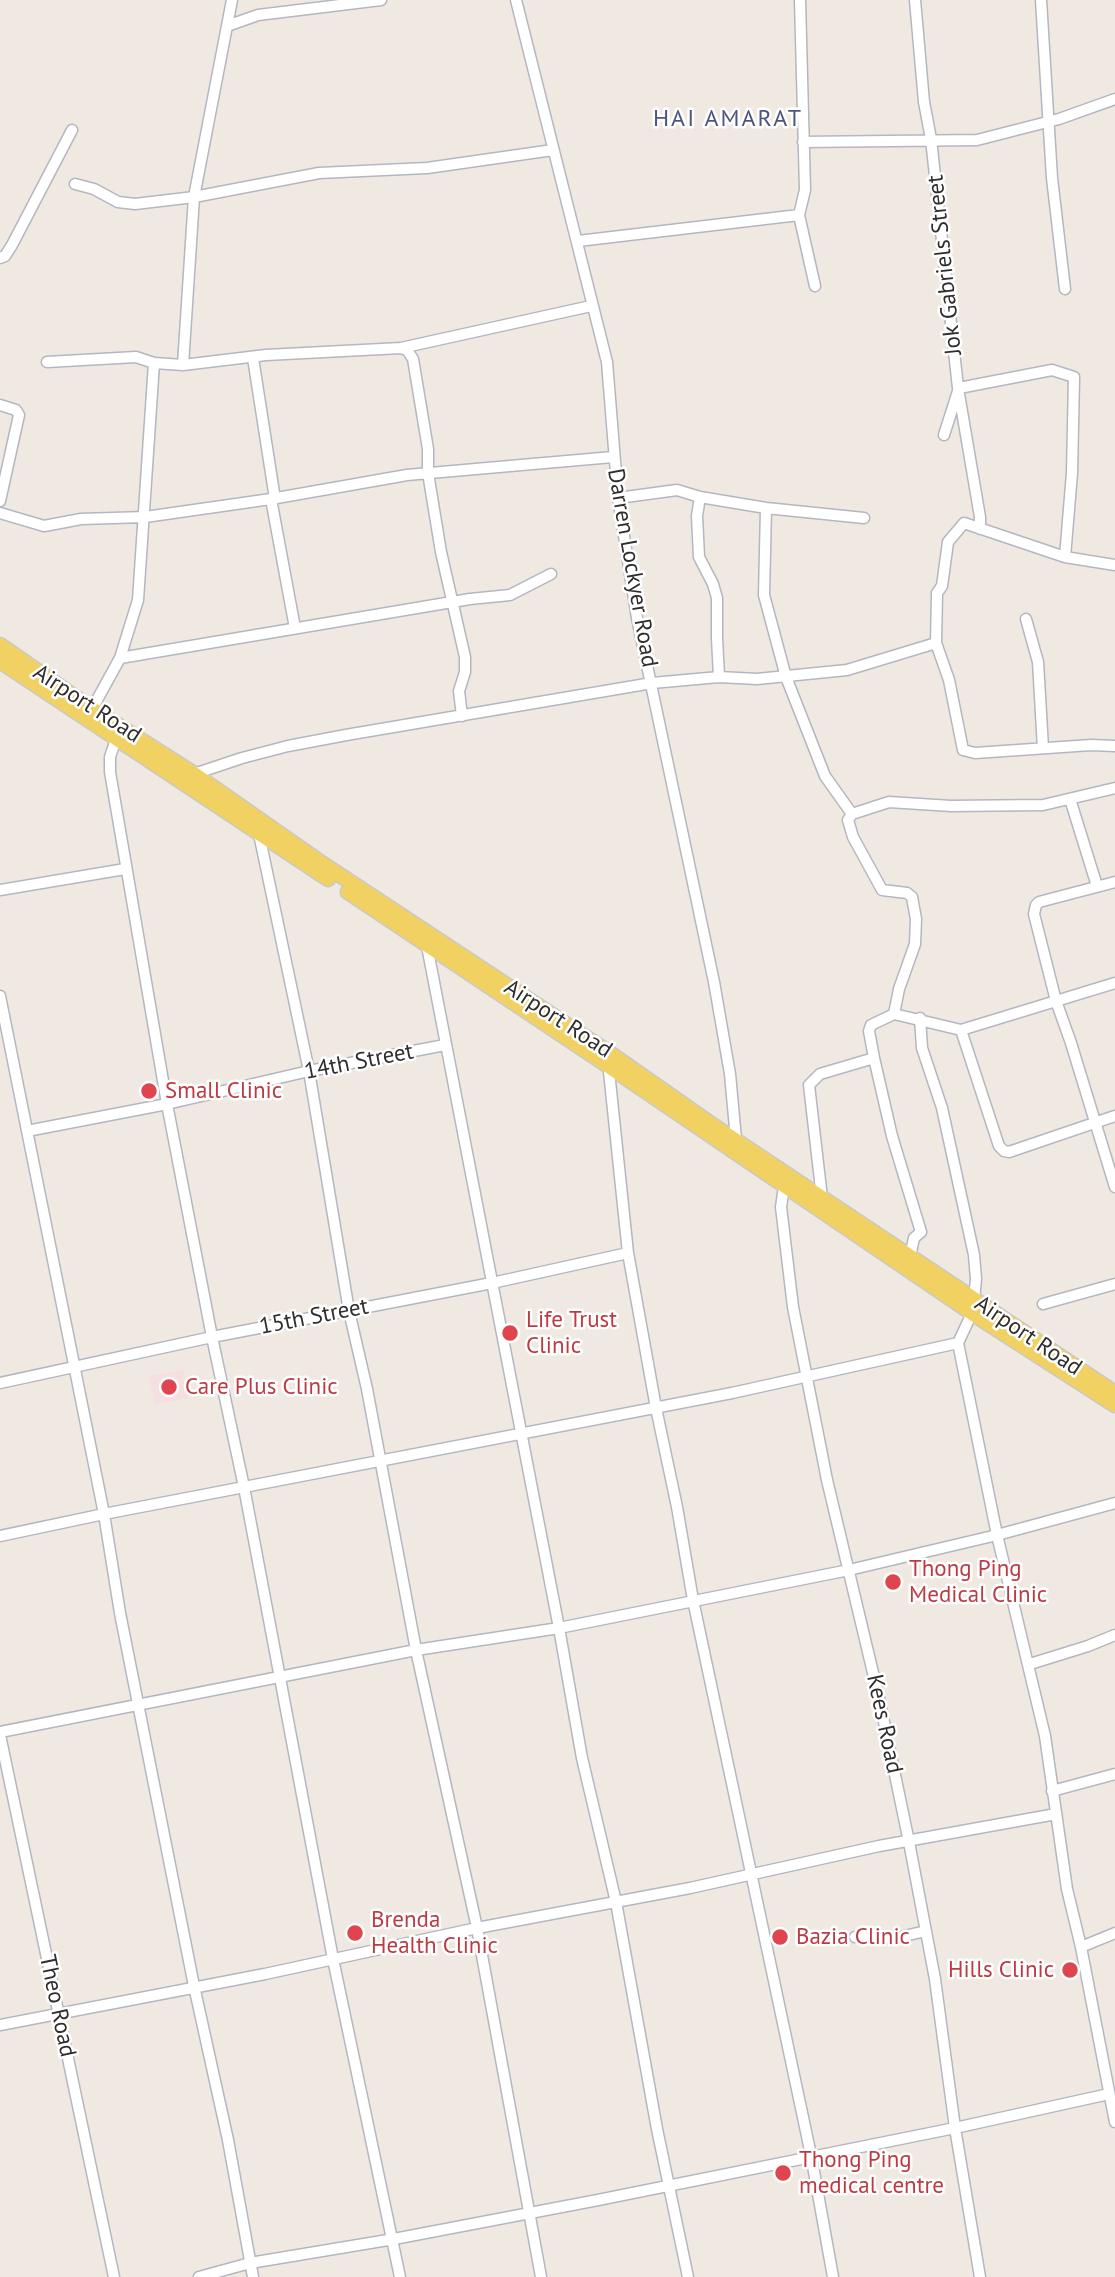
<!DOCTYPE html>
<style>
body{margin:0}
canvas{display:block;background:#efe9e1}
</style>
<canvas width="1115" height="2277"></canvas>
<script>
const context = document.querySelector('canvas').getContext('2d');
context.lineJoin = 'round';
function paint(path, color) { context.fillStyle = color; context.fill(path, 'evenodd'); }
const toPath = rows => new Path2D(rows.map(r => 'M' + r).join(''));
function trace(path, color, width, dash) { context.strokeStyle = color; context.lineWidth = width; context.lineCap = dash ? 'butt' : 'round'; context.setLineDash(dash || []); context.stroke(path); }
function label(font, color, halo, rows, align = 'center') {
  context.font = font + ' "PT Sans",sans-serif'; context.lineWidth = 5; context.setLineDash([]); context.textBaseline = 'middle'; context.strokeStyle = halo; context.fillStyle = color; for (const [text, x, y, turn = 0] of rows) {
    context.save(); context.translate(x, y); context.rotate((+turn || 0) * Math.PI / 180); context.textAlign = isNaN(turn) ? turn : align; if (halo) context.strokeText(text, 0, 0); context.fillText(text, 0, 0); context.restore();
  }
}
paint(toPath([
 [183,1370,189,1397,155,1405,149,1376]
]), '#f5dfe0');
const minor = toPath([
 [516,0,607,362,618,498,637,618,714,982,730,1074,736,1139],
 [800,0,805,190,799,215,815,286],
 [915,0,924,102,931,139,958,388,980,517,980,529],
 [1041,0,1052,178,1065,289],
 [227,26,258,15,381,0],
 [803,142,977,140,1059,119,1115,99],
 [75,184,94,189,118,202,135,204,194,197,319,173,427,168,553,150],
 [578,241,799,215],
 [0,258,5,256,12,245,72,130],
 [401,348,591,306],
 [253,358,275,499],
 [47,362,136,357,154,363,183,365,266,355,401,348,407,350,413,359,428,449,428,473,441,552,465,657,465,672,459,691,462,716],
 [183,365,194,197,232,0],
 [0,405,16,410,19,415,0,501],
 [944,435,959,388,1052,370,1074,377,1072,473,1065,557],
 [700,497,697,516,699,557,713,584,717,598,717,638,719,677],
 [618,498,677,490,700,497,766,508,864,518],
 [271,499,295,628],
 [766,508,764,595,786,677,825,776,852,814],
 [0,513,44,526,81,519,145,517,271,499,407,475,613,457],
 [1026,619,1038,662,1043,748],
 [936,643,937,593,942,586,948,542,964,523,1065,557,1115,565],
 [120,658,470,599,510,595,551,574],
 [92,709,120,658,138,600,154,363],
 [116,739,110,757,110,772,167,1104,212,1337,244,1487,333,1959,400,2277],
 [194,774,242,758,288,746,346,735,652,683,719,677,757,679,847,670,936,643,949,680,963,750,975,753,1091,745,1115,746],
 [1070,799,1097,886],
 [262,829,259,834,309,1071,349,1311,367,1389,416,1650,477,1928,541,2277],
 [1115,882,1039,902,1036,905,1034,914,1056,1001,1071,1043,1115,1187],
 [0,890,125,869],
 [427,946,559,1628,582,1758,616,1902,657,2129,688,2277],
 [0,996,104,1514,120,1613,194,1986,228,2140,253,2277],
 [894,1014,899,989,915,944,916,919,912,897,907,893,882,890,853,837,848,820,852,814,889,802,951,806,1043,805,1115,788],
 [920,1018,922,1048,942,1108,974,1255,976,1279,974,1300],
 [961,1030,999,1146,1004,1151,1009,1152,1115,1116],
 [608,1062,628,1253,656,1408,677,1507,693,1600,811,2155,833,2277],
 [27,1131,167,1104,309,1071,445,1045],
 [785,1180,781,1207,793,1307,827,1480,879,1698,909,1842,935,1979,955,2128,980,2277],
 [822,1198,809,1085,820,1074,874,1058],
 [910,1257,914,1238,921,1232,892,1136,874,1058,869,1031,871,1025,894,1014,961,1030,1115,983],
 [1043,1304,1115,1284],
 [972,1313,958,1343,997,1535,1045,1736,1067,1889,1081,1947,1115,2122],
 [0,1383,212,1337,492,1283,628,1253],
 [0,1536,104,1514,732,1393,958,1343],
 [1030,1664,1088,1646,1115,1635],
 [0,1732,416,1650,559,1628,849,1570,997,1535,1115,1503],
 [0,1735,114,2277],
 [1052,1791,1115,1774],
 [855,1937,876,1934,891,1939,926,1931],
 [1081,1947,1115,1933],
 [0,2025,265,1974,477,1928,690,1888,879,1846,1056,1814],
 [199,2277,250,2263,394,2239,598,2200,955,2128,1109,2094]
]);
const major = toPath([
 [0,645,92,709,194,774,317,860,608,1052,708,1122,1115,1393],
 [0,661,328,879],
 [348,892,607,1065,972,1313,1115,1405]
]);
trace(minor, '#b4b7c1', 13);
trace(major, '#c9c9c9', 17);
trace(minor, '#fff', 10);
trace(major, '#f2d163', 14);
for (const [x, y, r, color] of [
 [149,1091,9,"#e0444e"],
 [510,1333,9,"#e0444e"],
 [169,1387,9,"#e0444e"],
 [893,1582,9,"#e0444e"],
 [355,1933,9,"#e0444e"],
 [780,1937,9,"#e0444e"],
 [1070,1970,9,"#e0444e"],
 [783,2173,9,"#e0444e"]
]) { const dot = new Path2D(); dot.arc(x, y, r, 0, 2 * Math.PI); context.fillStyle = color; context.fill(dot); trace(dot, '#fff', 2.5); }
label('23px', '#2e2e2e', '#fff', [
 ["Jok Gabriels Street",945,265,-96],
 ["Darren Lockyer Road",632,568,80],
 ["Airport Road",87,704,33],
 ["Airport Road",558,1019,33],
 ["14th Street",359,1062,-11],
 ["15th Street",314,1317,-11],
 ["Airport Road",1028,1336,34],
 ["Kees Road",884,1724,78],
 ["Theo Road",57,2006,78]
]);
label('23px', '#be3a42', '#fff', [
 ["Small Clinic",165,1091],
 ["Life Trust",526,1320],
 ["Clinic",526,1346],
 ["Care Plus Clinic",185,1387],
 ["Thong Ping",909,1569],
 ["Medical Clinic",909,1595],
 ["Brenda",371,1920],
 ["Health Clinic",371,1946],
 ["Bazia Clinic",796,1937],
 ["Hills Clinic",1054,1970,"right"],
 ["Thong Ping",799,2160],
 ["medical centre",799,2186]
], 'left');
context.letterSpacing = '2px';
label('24px', '#4d5680', '#fff', [
 ["HAI AMARAT",728,119]
]);
context.letterSpacing = '0px';
</script>
